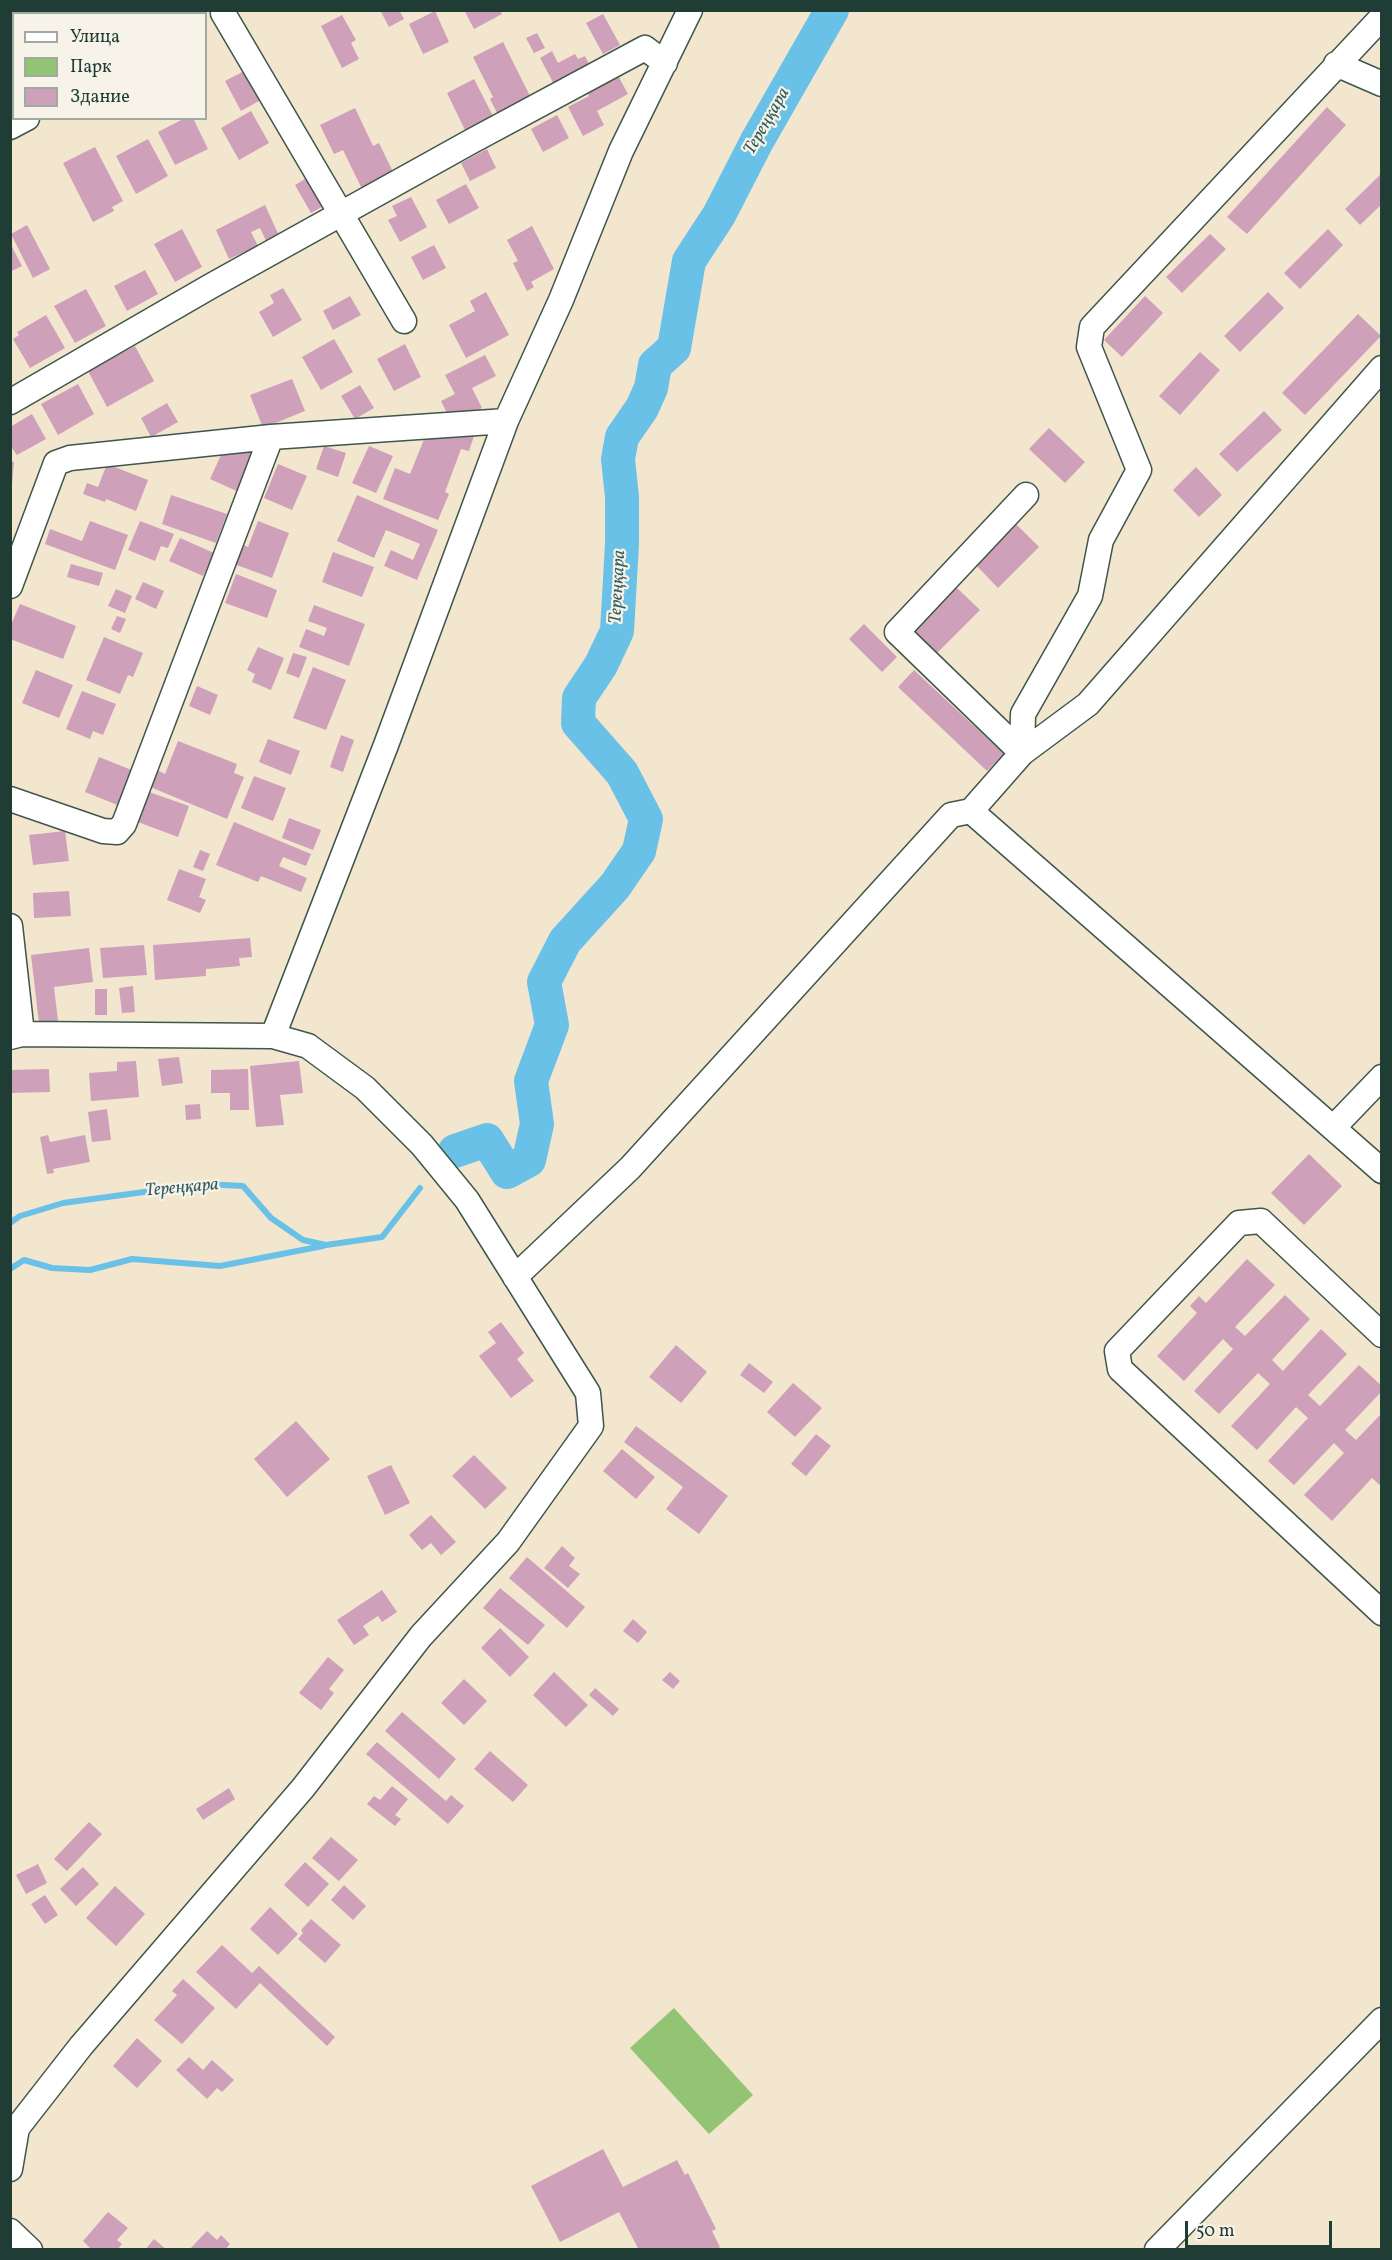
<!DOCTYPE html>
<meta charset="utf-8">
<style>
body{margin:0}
#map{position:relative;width:1392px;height:2260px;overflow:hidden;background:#f3e6ce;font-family:Vollkorn,serif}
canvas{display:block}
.frame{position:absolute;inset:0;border:12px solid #1f3d34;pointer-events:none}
.legend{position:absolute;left:12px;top:12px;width:195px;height:108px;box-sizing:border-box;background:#f7f3e8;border:2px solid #a1aaa0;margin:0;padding:8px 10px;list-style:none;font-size:18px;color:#1f3d34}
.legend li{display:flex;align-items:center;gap:12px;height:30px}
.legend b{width:30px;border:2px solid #a1aaa0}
.scale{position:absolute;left:1185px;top:2221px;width:147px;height:27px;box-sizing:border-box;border:3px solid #1f3d34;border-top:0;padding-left:8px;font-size:18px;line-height:21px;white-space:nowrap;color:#1f3d34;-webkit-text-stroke:4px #f7f3e8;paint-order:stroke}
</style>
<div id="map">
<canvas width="1392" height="2260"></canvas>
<div class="frame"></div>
<ul class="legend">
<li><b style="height:8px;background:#fff"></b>Улица</li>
<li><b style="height:16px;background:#92c474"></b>Парк</li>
<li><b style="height:16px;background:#cea0b9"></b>Здание</li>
</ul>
<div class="scale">50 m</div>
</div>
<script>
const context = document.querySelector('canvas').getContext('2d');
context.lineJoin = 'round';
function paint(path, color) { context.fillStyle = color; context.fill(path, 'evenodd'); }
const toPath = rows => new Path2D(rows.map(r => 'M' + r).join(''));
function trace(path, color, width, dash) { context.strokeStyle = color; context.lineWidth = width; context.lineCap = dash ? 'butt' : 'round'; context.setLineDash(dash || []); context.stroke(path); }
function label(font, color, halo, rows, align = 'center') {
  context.font = font + ' Vollkorn,serif'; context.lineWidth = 4.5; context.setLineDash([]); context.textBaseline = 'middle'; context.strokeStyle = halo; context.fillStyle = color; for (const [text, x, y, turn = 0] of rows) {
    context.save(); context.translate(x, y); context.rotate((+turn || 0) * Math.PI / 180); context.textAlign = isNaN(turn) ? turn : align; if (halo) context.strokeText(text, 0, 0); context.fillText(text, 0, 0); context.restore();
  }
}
paint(toPath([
 [674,2008,753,2095,709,2134,630,2048]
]), '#92c474');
trace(toPath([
 [10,1223,20,1216,63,1203,203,1184,243,1186,271,1218,303,1240,326,1245,382,1237,420,1188],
 [10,1269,24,1260,52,1268,90,1270,132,1259,220,1266,323,1246]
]), '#6ac1e7', 6);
trace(toPath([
 [455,1151,487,1140,507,1172,529,1160,537,1124,531,1081,552,1025,544,982,565,941,615,886,639,851,646,819,622,773,578,723,579,698,601,665,617,631,622,544,622,497,618,459,622,437,642,408,651,388,655,365,674,348,689,261,719,215,757,141,832,10]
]), '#6ac1e7', 34);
paint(toPath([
 [10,10,22,10,24,14,14,14,14,35,10,37],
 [98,10,134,10,128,14,100,14],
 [380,10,399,10,404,19,389,27],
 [464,10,500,10,502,14,474,29],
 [435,11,449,42,423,54,409,24],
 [603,14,620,45,603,54,586,23],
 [342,15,356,40,351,43,359,59,342,68,321,26],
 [537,33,545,48,534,53,526,38],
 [503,42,532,100,499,117,490,99,493,97,473,57],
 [552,51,558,63,575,54,578,59,585,56,591,68,555,86,540,58],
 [250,68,266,97,241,111,225,81],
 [616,72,628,94,597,111,604,125,583,136,568,107,589,96,586,89],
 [474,79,493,116,465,130,447,93],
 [1327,107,1346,125,1247,234,1227,217],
 [355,108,373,146,379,143,395,176,363,191,343,150,334,154,320,125],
 [251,111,269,143,239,160,221,128],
 [557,115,569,138,543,152,531,129],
 [185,118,193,118,208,149,175,165,158,132],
 [148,139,168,176,136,194,116,156],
 [95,147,123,201,112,207,114,211,93,222,63,163],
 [487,149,496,168,470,181,461,163],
 [1382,173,1382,204,1360,225,1345,209],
 [310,176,327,204,311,213,295,185],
 [466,184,479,208,449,224,436,200],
 [411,197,427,227,400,242,388,220,397,216,392,206],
 [265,205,281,240,268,245,260,228,251,232,258,246,229,259,216,230],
 [27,225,50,269,33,278,11,234],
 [532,226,554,269,531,282,534,287,527,291,513,263,518,261,507,240],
 [182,229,202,267,175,282,154,244],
 [1328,229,1343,245,1300,289,1284,273],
 [1210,234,1226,249,1182,293,1166,277],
 [10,243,22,266,10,272],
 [434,245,446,268,423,280,411,257],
 [145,270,158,294,127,311,114,286],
 [283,288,302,320,273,337,259,312,274,303,270,295],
 [86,289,106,326,75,343,54,306],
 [486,292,509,335,466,358,449,325,475,311,470,301],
 [1268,292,1284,308,1240,352,1224,336],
 [350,296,361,315,333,330,323,311],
 [1145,296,1163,313,1122,357,1104,340],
 [1358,314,1381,336,1305,415,1282,393],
 [46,315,65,348,30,368,13,339,19,335,17,332],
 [334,339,353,372,321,390,302,357],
 [405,344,421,377,394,391,377,359],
 [135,346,154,381,107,407,88,371],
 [1200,352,1220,370,1180,415,1159,396],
 [485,355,496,376,472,388,482,408,467,416,465,411,450,419,441,401,455,394,445,375],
 [292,379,305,411,263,428,250,395],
 [78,384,94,414,58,435,41,404],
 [360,385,374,408,355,419,341,396],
 [167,403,178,422,151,437,141,418],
 [1264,411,1282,430,1237,472,1219,454],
 [32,414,46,439,17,455,12,448,10,449,10,427],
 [1049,428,1085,462,1065,483,1029,449],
 [476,430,469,451,461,449,445,492,449,494,438,520,383,499,395,468,410,474,427,432],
 [324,446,346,453,338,477,316,469],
 [369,446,393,456,376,493,352,483],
 [258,452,241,493,210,479,221,455],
 [10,461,14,462,12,484,10,484],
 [107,464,148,480,136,511,106,499,105,502,83,494,87,483,98,487],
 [278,464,307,476,292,510,264,498],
 [1196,467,1222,495,1199,517,1173,490],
 [171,495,227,514,216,543,162,524],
 [357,495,438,530,417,580,384,566,391,550,413,560,420,544,386,530,374,558,337,541],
 [90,521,128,535,115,570,45,544,50,529,82,541],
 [140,521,174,534,168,548,161,546,155,561,128,550],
 [258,521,289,533,272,578,234,564,241,544,248,547],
 [1016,524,1039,547,998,588,975,564],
 [180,538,214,553,203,576,169,561],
 [333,552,374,567,362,597,322,582],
 [71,564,103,573,99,586,67,577],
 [236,574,277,590,267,618,225,603],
 [143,582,164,591,156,609,135,599],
 [956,587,980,610,937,653,913,630],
 [116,589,132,596,125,613,108,606],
 [20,604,76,626,63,659,10,639,10,627],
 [314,605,365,624,349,666,299,647,306,629,324,636,327,628,308,621],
 [117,616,126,619,120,633,111,629],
 [864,624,897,657,882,672,849,639],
 [104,637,143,653,133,677,128,675,120,694,86,680],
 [258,647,284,658,271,690,252,682,255,674,247,670],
 [293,653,307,657,299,678,286,673],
 [313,667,346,680,326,730,293,718],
 [36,670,73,685,59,718,22,703],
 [914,670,1004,754,987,771,898,687],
 [197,686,218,695,210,715,189,706],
 [82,691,116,704,103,735,93,731,90,739,66,729],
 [341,735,354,740,343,772,330,767],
 [268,739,300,751,291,775,259,762],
 [178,741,237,764,234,773,244,777,227,819,148,786,155,769,165,774],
 [99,757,134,771,120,806,85,792],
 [254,776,286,788,273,821,241,808],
 [149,792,189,806,178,837,138,822],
 [289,818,321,830,313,850,282,838],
 [234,822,311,854,306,866,283,857,279,866,307,878,301,892,261,876,258,882,216,865],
 [65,831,69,861,33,865,29,835],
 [200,850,210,854,203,871,193,867],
 [179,869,206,879,199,897,206,900,200,913,167,900],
 [69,891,71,916,34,918,33,893],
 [250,938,252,957,239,958,240,966,206,969,206,976,155,980,153,945],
 [144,945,147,975,103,978,100,948],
 [89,948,93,982,54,987,58,1021,39,1023,31,955],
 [133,986,135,1012,122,1013,119,988],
 [95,989,107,989,107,1015,95,1015],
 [179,1057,183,1083,162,1086,158,1059],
 [136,1061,139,1097,91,1101,89,1073,117,1071,117,1062],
 [299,1061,303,1093,280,1095,284,1125,256,1127,250,1066],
 [49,1069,50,1092,10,1093,10,1070],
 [248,1069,249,1110,230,1110,230,1093,211,1093,211,1070],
 [200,1104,201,1119,186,1120,185,1105],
 [107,1109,111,1140,92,1142,88,1112],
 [48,1135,50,1142,85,1135,90,1162,53,1169,54,1173,47,1174,40,1137],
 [1309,1154,1342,1186,1304,1225,1271,1193],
 [1247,1259,1275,1285,1235,1327,1245,1336,1285,1295,1310,1319,1272,1360,1283,1371,1321,1329,1347,1354,1308,1395,1320,1406,1359,1365,1382,1386,1382,1391,1345,1430,1356,1440,1382,1413,1382,1487,1372,1478,1332,1521,1304,1495,1344,1453,1334,1443,1294,1485,1268,1461,1308,1418,1296,1407,1257,1450,1231,1426,1270,1384,1258,1373,1219,1414,1194,1391,1233,1349,1223,1339,1184,1381,1157,1356,1197,1313,1190,1306,1199,1296,1206,1303],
 [501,1322,524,1353,517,1359,534,1381,511,1398,479,1356,496,1343,488,1332],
 [676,1345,707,1372,681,1403,649,1377],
 [749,1363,773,1382,764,1393,740,1375],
 [793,1383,822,1408,795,1437,767,1412],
 [296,1421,330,1459,287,1497,254,1459],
 [636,1426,728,1496,699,1534,666,1509,683,1487,624,1442],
 [816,1434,831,1446,806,1476,791,1464],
 [622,1449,655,1477,636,1499,603,1471],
 [474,1455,507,1488,485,1509,452,1476],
 [391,1465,410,1503,385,1515,367,1476],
 [431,1515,456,1542,441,1555,431,1543,422,1550,409,1535],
 [562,1546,575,1558,569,1566,580,1574,568,1588,544,1568],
 [527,1557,585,1607,567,1628,509,1578],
 [500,1588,545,1625,528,1645,483,1608],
 [382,1590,397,1612,382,1622,378,1616,363,1626,369,1635,354,1645,337,1620],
 [633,1619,647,1632,638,1643,623,1631],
 [500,1628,529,1657,510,1677,481,1648],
 [328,1657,344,1670,329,1689,334,1693,321,1710,299,1693],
 [554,1672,588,1705,566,1727,533,1695],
 [670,1672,680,1681,673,1689,662,1680],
 [464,1679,487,1701,464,1725,441,1703],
 [595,1688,619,1709,613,1716,589,1695],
 [402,1712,456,1759,439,1779,385,1731],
 [377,1742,446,1801,451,1795,464,1806,448,1824,366,1754],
 [490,1751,528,1785,513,1802,474,1769],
 [392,1786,408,1799,395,1815,401,1819,395,1826,367,1804,374,1796,380,1800],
 [229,1788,235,1799,203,1820,196,1809],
 [89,1822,102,1834,67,1871,54,1859],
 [331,1837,358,1860,339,1881,312,1858],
 [305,1862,329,1884,308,1907,284,1885],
 [38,1864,47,1883,26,1894,16,1875],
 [83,1867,99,1884,76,1906,60,1889],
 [344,1885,366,1906,353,1920,331,1900],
 [115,1886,145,1914,116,1946,86,1918],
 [45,1895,58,1915,45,1924,31,1904],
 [270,1907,298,1934,278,1955,250,1929],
 [311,1919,341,1945,325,1963,298,1939,303,1933,301,1930],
 [222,1945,252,1973,259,1966,335,2037,327,2046,260,1983,236,2009,196,1972],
 [183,1979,215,2008,182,2044,154,2020,177,1995,172,1991],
 [137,2038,162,2061,137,2088,113,2066],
 [189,2057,203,2070,212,2060,234,2080,222,2092,217,2088,207,2099,176,2070],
 [603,2149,623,2187,677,2160,685,2175,688,2173,716,2229,712,2231,720,2247,716,2250,639,2250,619,2212,560,2242,531,2186],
 [108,2212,128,2228,117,2240,122,2244,117,2250,92,2250,83,2241],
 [207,2231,217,2240,221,2235,230,2244,225,2250,189,2250],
 [154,2239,167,2250,145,2250]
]), '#cea0b9');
const minor = toPath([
 [223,13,404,321],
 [1336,64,1382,84],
 [10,127,27,118],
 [10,402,211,286,472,141,645,48,665,63],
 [10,586,56,463,70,458,271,437,506,421],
 [1022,753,1023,714,1090,596,1101,540,1139,470,1089,347,1092,327,1382,17],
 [1022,753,897,632,1026,495],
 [10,799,103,831,117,832,124,824,271,437],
 [971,811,1022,753,1088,704,1382,368],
 [10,926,22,1034],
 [273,1036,386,745,506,421,561,300,621,151,690,10],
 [10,1037,22,1034,273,1036,308,1046,365,1088,422,1145,467,1200,588,1393,591,1426,508,1542,421,1636,303,1788,81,2046,17,2128,10,2169],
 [1382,1077,1333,1128,1382,1171],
 [515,1277,630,1168,951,815,971,811,1333,1128],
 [1382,1335,1261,1221,1239,1223,1117,1351,1120,1369,1382,1613],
 [10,2231,30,2250],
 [1157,2250,1382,2020]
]);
trace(minor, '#3f564b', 27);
trace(minor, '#fff', 24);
label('italic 18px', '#325e61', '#f7f3e8', [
 ["Тереңқара",768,122,-60],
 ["Тереңқара",619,587,-87],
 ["Тереңқара",182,1189,-5]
]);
</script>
